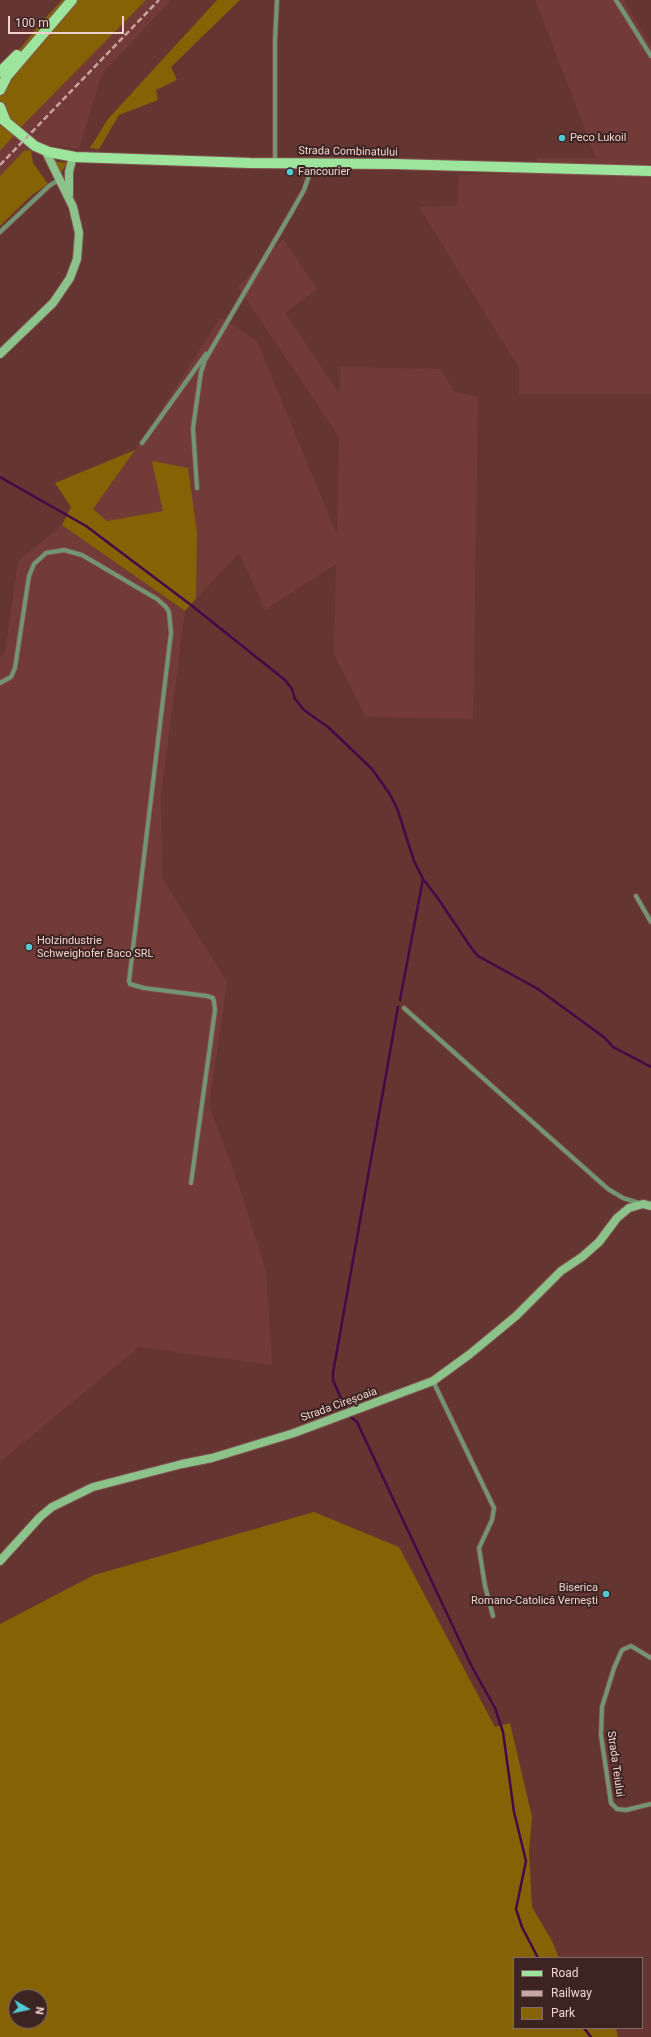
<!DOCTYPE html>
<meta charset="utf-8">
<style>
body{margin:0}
#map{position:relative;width:651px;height:2037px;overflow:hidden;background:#653532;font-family:Roboto,sans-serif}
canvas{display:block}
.legend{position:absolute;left:513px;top:1957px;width:130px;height:72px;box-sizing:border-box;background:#3b2422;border:1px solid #836967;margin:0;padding:5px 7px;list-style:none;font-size:12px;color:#f0d1ce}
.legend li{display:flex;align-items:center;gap:8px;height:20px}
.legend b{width:20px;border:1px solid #836967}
.north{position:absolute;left:8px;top:1989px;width:40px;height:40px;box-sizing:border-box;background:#3b2422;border:1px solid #836967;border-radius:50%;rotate:99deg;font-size:11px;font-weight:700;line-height:16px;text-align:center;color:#f0d1ce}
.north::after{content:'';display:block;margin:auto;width:14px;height:18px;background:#52cbd7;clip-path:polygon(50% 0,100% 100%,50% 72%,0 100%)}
.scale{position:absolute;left:8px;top:16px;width:116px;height:18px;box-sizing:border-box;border:2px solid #f0d1ce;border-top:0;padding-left:5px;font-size:12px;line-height:14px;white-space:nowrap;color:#f0d1ce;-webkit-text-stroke:3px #3b2422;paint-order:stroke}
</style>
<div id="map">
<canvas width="651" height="2037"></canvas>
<ul class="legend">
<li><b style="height:5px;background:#9de59c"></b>Road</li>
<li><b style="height:5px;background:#c8a4a1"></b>Railway</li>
<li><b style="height:11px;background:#856305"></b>Park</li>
</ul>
<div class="north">N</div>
<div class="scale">100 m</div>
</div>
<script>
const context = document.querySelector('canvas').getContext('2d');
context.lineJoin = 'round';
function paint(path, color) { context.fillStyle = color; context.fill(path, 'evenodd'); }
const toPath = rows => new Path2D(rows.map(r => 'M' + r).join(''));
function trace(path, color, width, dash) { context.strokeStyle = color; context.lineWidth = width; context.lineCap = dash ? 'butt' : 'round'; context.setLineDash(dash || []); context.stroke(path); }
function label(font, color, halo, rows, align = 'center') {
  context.font = font + ' Roboto,sans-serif'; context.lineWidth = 4; context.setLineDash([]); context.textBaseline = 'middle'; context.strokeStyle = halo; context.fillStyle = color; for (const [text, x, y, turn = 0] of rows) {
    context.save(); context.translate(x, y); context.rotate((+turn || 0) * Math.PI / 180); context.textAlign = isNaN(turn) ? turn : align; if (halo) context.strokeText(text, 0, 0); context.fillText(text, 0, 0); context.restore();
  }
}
paint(toPath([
 [146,0,171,0,102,74,79,149,53,145,25,151,0,176,0,151,25,123],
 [535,0,624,0,651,46,651,394,519,394,519,368,419,207,457,206,459,175,538,172,538,158,596,158],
 [283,239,317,289,285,313,339,394,341,367,440,369,454,391,478,397,473,719,366,717,334,654,336,564,265,610,239,553,196,599,197,533,153,461,164,511,107,521,93,509,135,450,221,317,257,341,337,535,339,437,238,287],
 [62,525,185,611,161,795,162,878,227,982,209,1106,237,1180,266,1271,272,1365,139,1347,0,1462,0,657,5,652,18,561]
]), '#733b38');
paint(toPath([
 [62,0,146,0,25,123,0,151,0,74,39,25],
 [217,0,240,0,171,67,177,80,156,90,158,100,119,115,99,149,90,148,108,119],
 [31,150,33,163,48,184,32,195,0,226,0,176,24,151],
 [52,161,67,163,61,173],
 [135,450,93,509,107,521,163,511,152,461,188,468,197,533,196,599,185,611,62,525,71,507,55,483],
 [314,1512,399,1547,495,1727,510,1723,532,1817,529,1852,532,1907,552,1941,559,1958,514,1958,514,2028,616,2028,618,2037,0,2037,0,1624,94,1575],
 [16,1997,40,1997,40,2021,16,2021]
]), '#856305');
trace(toPath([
 [0,477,86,526,191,605,285,680,292,689,295,699,304,710,328,727,347,745,372,769,389,793,397,808,414,861,423,879,437,897,472,949,478,956,538,989,605,1038,613,1047,651,1067],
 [400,1000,423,879],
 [346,1410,333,1380,333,1373,398,1007],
 [351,1417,357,1422,472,1667,495,1708,503,1732,514,1812,526,1861,516,1909,522,1927,538,1958],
 [584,2028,591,2037]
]), '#430a48', 2.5);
const street = toPath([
 [616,0,651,56],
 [275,163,275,40,277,0],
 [0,232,49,186,60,179],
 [142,443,206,354],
 [197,488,193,428,201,372,205,360,291,213,304,190,313,164],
 [0,683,11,677,15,668,29,576,34,564,46,553,64,550,82,555,157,599,166,607,169,612,171,633,129,981,130,984,144,988,207,996,213,998,214,1002,215,1010,191,1183],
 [636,896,651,922],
 [404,1008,608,1189,623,1198,639,1203],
 [433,1381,494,1508,492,1520,479,1548,485,1586,493,1616],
 [651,1658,631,1646,622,1650,614,1668,602,1707,601,1735,611,1803,617,1809,626,1810,651,1804]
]);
const secondary = toPath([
 [69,195,69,172,73,156],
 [0,354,53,303,70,278,77,259,79,233,73,207,45,150],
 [0,1561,40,1517,52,1507,93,1487,182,1464,212,1458,294,1433,433,1381,470,1354,516,1316,561,1271,582,1257,599,1242,617,1218,629,1208,643,1204,651,1206]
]);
const primary = toPath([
 [0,72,17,55],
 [0,90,7,76,72,0],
 [0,107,6,122],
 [0,117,35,146,49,152,75,157,250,163,394,164,651,171]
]);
trace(street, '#815451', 5.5);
trace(secondary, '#815451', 10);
trace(primary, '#815451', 12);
trace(street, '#739672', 4);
trace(secondary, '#8bc38a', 8);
trace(primary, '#9de59c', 10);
trace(toPath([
 [0,165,159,0]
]), '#c8a4a1', 2.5, [6, 3]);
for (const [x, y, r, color] of [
 [562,138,4,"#52cbd7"],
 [290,172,4,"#52cbd7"],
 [29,947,4,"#52cbd7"],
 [606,1594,4,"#52cbd7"]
]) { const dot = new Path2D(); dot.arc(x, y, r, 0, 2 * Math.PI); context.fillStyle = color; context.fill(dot); trace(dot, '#3b2422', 1.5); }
label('11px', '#f0d1ce', '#3b2422', [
 ["Peco Lukoil",570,138],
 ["Fancourier",298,172],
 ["Holzindustrie",37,941],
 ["Schweighofer Baco SRL",37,954],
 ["Biserica",598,1588,"right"],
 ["Romano-Catolică Vernești",598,1601,"right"]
], 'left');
label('11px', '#f0d1ce', '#3b2422', [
 ["Strada Combinatului",348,152,1],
 ["Strada Cireșoaia",339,1405,-20],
 ["Strada Teiului",615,1764,82]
]);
</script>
